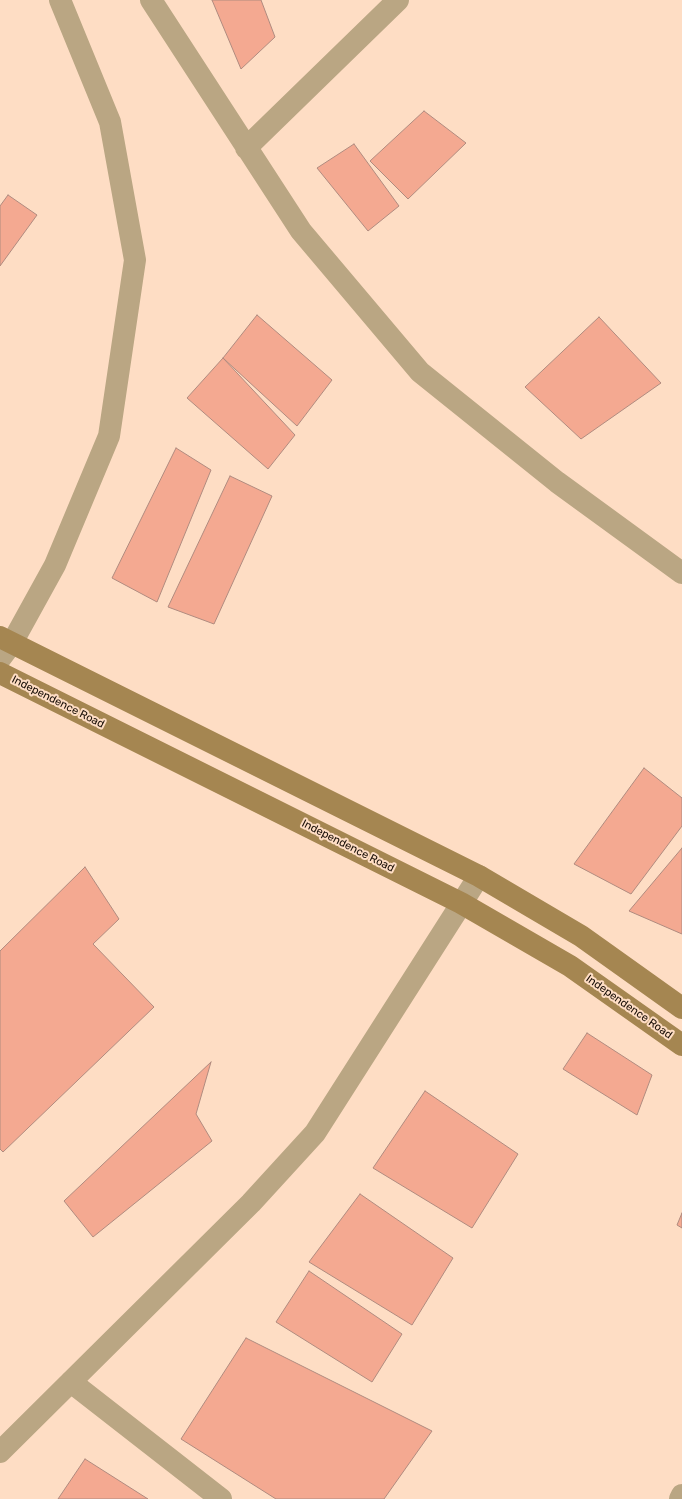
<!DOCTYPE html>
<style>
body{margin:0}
canvas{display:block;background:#feddc4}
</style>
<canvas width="682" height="1499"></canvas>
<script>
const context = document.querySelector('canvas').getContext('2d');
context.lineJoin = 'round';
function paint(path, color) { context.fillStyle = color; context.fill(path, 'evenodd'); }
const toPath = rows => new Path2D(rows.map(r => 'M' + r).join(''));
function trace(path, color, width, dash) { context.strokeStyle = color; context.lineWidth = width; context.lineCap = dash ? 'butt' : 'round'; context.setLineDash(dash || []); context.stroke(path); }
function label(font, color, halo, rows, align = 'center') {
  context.font = font + ' Rubik,sans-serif'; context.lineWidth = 4; context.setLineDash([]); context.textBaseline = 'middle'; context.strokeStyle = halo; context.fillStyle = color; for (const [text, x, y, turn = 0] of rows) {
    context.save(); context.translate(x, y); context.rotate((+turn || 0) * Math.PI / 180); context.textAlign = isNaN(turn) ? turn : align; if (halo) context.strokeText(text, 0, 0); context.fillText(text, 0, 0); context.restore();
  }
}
const building = toPath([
 [212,0,261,0,275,37,241,69,212,0],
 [424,111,466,143,408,199,370,161,424,111],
 [354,144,399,206,368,231,317,168,354,144],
 [8,195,37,215,0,266,0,206,8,195],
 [257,315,332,380,297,426,223,358,257,315],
 [599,317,661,383,581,439,525,387,599,317],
 [223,358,295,435,268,469,187,398,223,358],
 [176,448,211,470,157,602,112,578,176,448],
 [230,476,272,496,214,624,168,607,230,476],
 [644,768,682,798,682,826,631,894,574,864,644,768],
 [682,848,682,934,629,911,682,848],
 [85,867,119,919,93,944,154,1007,3,1152,0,1149,0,951,85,867],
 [587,1033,652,1075,637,1115,563,1069,587,1033],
 [211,1062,196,1114,212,1141,93,1237,64,1201,211,1062],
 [425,1091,518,1154,472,1228,373,1168,425,1091],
 [360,1194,453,1258,412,1325,309,1262,360,1194],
 [682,1213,682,1228,677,1225,682,1213],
 [309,1271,402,1334,372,1382,276,1322,309,1271],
 [246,1338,432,1431,384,1499,276,1499,181,1439,246,1338],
 [85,1459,148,1499,58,1499,85,1459]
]);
paint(building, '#f4a991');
trace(building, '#b08b7f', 1);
trace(toPath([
 [151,0,301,231,420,372,557,482,682,573],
 [246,148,398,0],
 [0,659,12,643,55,565,109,436,135,260,110,122,60,0],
 [71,1382,221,1499],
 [680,1499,682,1495]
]), '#baa683', 22);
trace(toPath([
 [0,1452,251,1203,315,1133,479,876]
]), '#baa683', 22);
trace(toPath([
 [0,637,479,876,581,936,682,1008],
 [0,673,461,903,570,966,682,1045]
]), '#a58651', 22);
label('11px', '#140a03', '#feddc4', [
 ["Independence Road",58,702,27],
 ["Independence Road",348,846,27],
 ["Independence Road",629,1007,35]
]);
</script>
